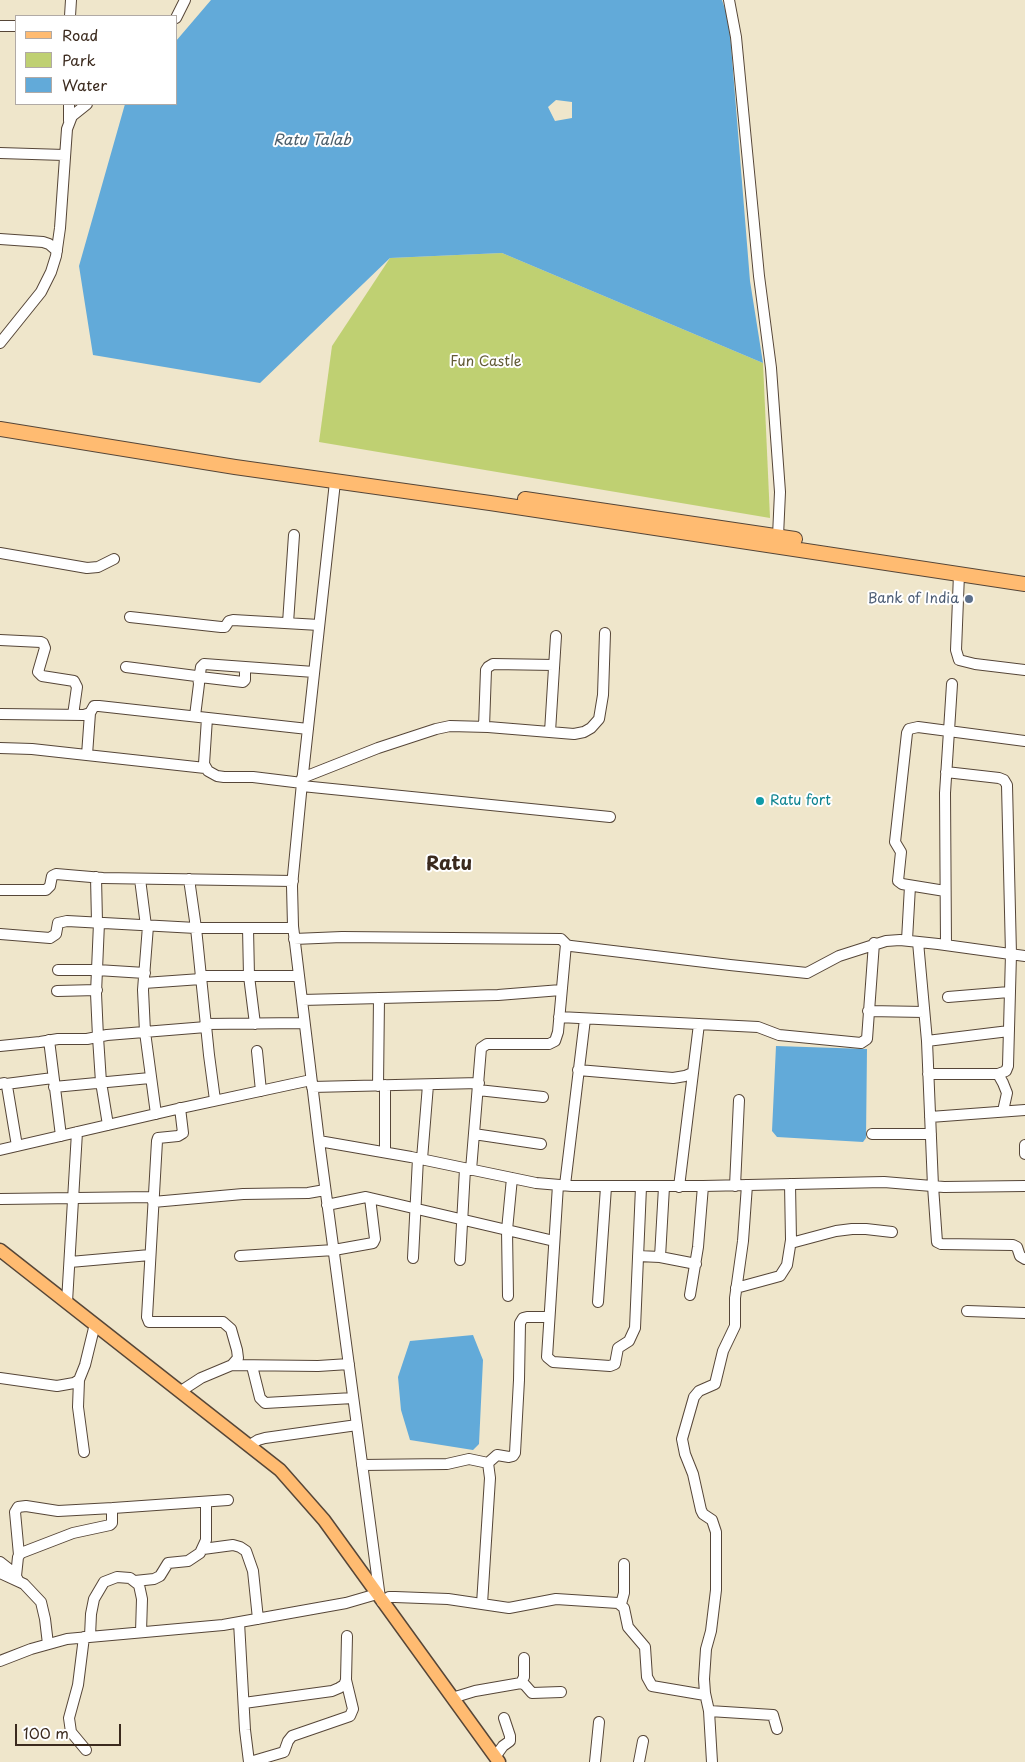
<!DOCTYPE html>
<style>
body{margin:0}
#map{position:relative;width:1025px;height:1762px;overflow:hidden;background:#efe6cb;font-family:"Playpen Sans",sans-serif}
canvas{display:block}
.legend{position:absolute;left:15px;top:15px;width:162px;height:90px;box-sizing:border-box;background:#fff;border:1px solid #b1aaa5;margin:0;padding:6px 9px;list-style:none;font-size:15px;color:#3b2a1e}
.legend li{display:flex;align-items:center;gap:10px;height:25px}
.legend b{width:25px;border:1px solid #b1aaa5}
.scale{position:absolute;left:15px;top:1724px;width:106px;height:22px;box-sizing:border-box;border:2px solid #3b2a1e;border-top:0;padding-left:6px;font-size:15px;line-height:18px;white-space:nowrap;color:#3b2a1e;-webkit-text-stroke:4px #fff;paint-order:stroke}
</style>
<div id="map">
<canvas width="1025" height="1762"></canvas>
<ul class="legend">
<li><b style="height:6px;background:#ffbb71"></b>Road</li>
<li><b style="height:14px;background:#bfd072"></b>Park</li>
<li><b style="height:14px;background:#62aad9"></b>Water</li>
</ul>
<div class="scale">100 m</div>
</div>
<script>
const context = document.querySelector('canvas').getContext('2d');
context.lineJoin = 'round';
function paint(path, color) { context.fillStyle = color; context.fill(path, 'evenodd'); }
const toPath = rows => new Path2D(rows.map(r => 'M' + r).join(''));
function trace(path, color, width, dash) { context.strokeStyle = color; context.lineWidth = width; context.lineCap = dash ? 'butt' : 'round'; context.setLineDash(dash || []); context.stroke(path); }
function label(font, color, halo, rows, align = 'center') {
  context.font = font + ' "Playpen Sans",sans-serif'; context.lineWidth = 4; context.setLineDash([]); context.textBaseline = 'middle'; context.strokeStyle = halo; context.fillStyle = color; for (const [text, x, y, turn = 0] of rows) {
    context.save(); context.translate(x, y); context.rotate((+turn || 0) * Math.PI / 180); context.textAlign = isNaN(turn) ? turn : align; if (halo) context.strokeText(text, 0, 0); context.fillText(text, 0, 0); context.restore();
  }
}
paint(toPath([
 [502,253,763,363,770,518,319,442,332,346,390,258]
]), '#bfd072');
paint(toPath([
 [211,0,722,0,729,21,750,281,763,363,502,253,390,258,260,383,93,355,79,266,125,104,176,104,176,41],
 [556,100,572,102,572,118,555,121,548,107],
 [776,1046,867,1049,866,1138,863,1142,777,1137,772,1131],
 [473,1335,483,1360,479,1444,473,1450,410,1440,401,1410,398,1377,410,1341]
]), '#62aad9');
const minor = toPath([
 [729,0,736,37,759,276,771,368,780,492,778,536],
 [70,16,71,0],
 [176,18,185,0],
 [0,26,16,26],
 [69,104,69,121],
 [0,153,64,155],
 [0,239,43,242,49,244,57,251],
 [0,343,41,292,51,272,56,256,60,228,67,129,72,116,87,104],
 [335,482,302,783,292,886,293,926,319,1141,380,1598],
 [0,553,87,568,98,567,114,559],
 [959,574,956,650,959,660,975,664,1025,670],
 [130,617,221,627,225,627,229,621,233,620,319,625],
 [288,623,294,535],
 [0,640,41,642,43,643,45,648,38,672,42,676,74,681,77,687,73,715],
 [126,667,196,676,198,677,199,684,195,716],
 [200,677,243,682,245,680,245,667],
 [199,680,201,667,204,664,314,672],
 [0,714,84,715,90,713,94,706,99,706,308,729],
 [207,718,204,764,208,771,217,776,224,777,253,777,302,783],
 [484,727,486,670,488,667,493,664,554,665],
 [550,732,556,636],
 [0,748,32,749,205,768],
 [87,755,90,713],
 [302,778,378,748,436,729,450,726,488,727,574,734,584,732,591,728,599,719,603,695,605,633],
 [302,786,610,817],
 [96,877,97,922],
 [140,879,146,926],
 [189,879,196,928,209,1055,215,1100],
 [0,890,46,890,50,886,52,876,56,874,103,878,293,881],
 [945,891,902,884,898,881,901,852,895,842,907,733,909,729,918,727,1025,741],
 [99,923,96,993,98,1037,101,1082,108,1125],
 [148,926,143,990,145,1032,156,1114],
 [248,928,249,976,255,1024],
 [0,934,50,938,56,934,58,923,67,921,196,928,293,928],
 [294,939,342,937,561,939,567,945,571,946,730,965,807,973,839,956,886,941,900,940,938,944,1025,956],
 [907,940,910,886],
 [918,942,927,1041,933,1186,937,1242,941,1244,1013,1245,1017,1247,1020,1256,1025,1259],
 [946,945,945,793,952,684],
 [58,970,97,970,145,973],
 [200,976,299,976],
 [144,983,201,979],
 [57,991,97,990],
 [948,997,1009,992],
 [302,1000,498,995,561,990],
 [868,1011,924,1012],
 [559,1017,758,1027,779,1035,861,1043,867,1039,874,943],
 [205,1024,304,1023],
 [49,1040,61,1136],
 [927,1041,1009,1031],
 [0,1046,40,1042,58,1039,87,1039,107,1035,206,1027],
 [257,1051,261,1091],
 [578,1070,673,1078,685,1076,692,1073],
 [928,1074,998,1074,1006,1071,1008,1066,1011,954,1007,785,1004,780,999,778,946,772],
 [998,1074,1003,1083,1007,1093,1003,1111],
 [0,1084,4,1083,7,1086,17,1146],
 [6,1084,53,1078],
 [385,1085,385,1152],
 [378,1086,379,998],
 [54,1087,150,1078],
 [312,1087,479,1083],
 [478,1090,543,1097],
 [180,1108,183,1133,178,1136,158,1138,157,1141,147,1317,149,1322,223,1322,231,1329,237,1350,238,1358,232,1365,201,1378,181,1391],
 [930,1117,1025,1110],
 [474,1134,541,1144],
 [872,1134,931,1134],
 [319,1141,411,1157,536,1183,572,1186,703,1186,884,1182,944,1187,1025,1186],
 [1025,1145,1025,1154],
 [0,1150,177,1109,311,1080],
 [422,1159,428,1085],
 [471,1170,481,1048,487,1044,549,1044,555,1041,558,1032,566,944],
 [558,1185,547,1357,553,1362,610,1366,615,1364,618,1348,629,1341,635,1328,641,1187],
 [565,1185,585,1019],
 [735,1186,739,1100],
 [679,1187,699,1024],
 [0,1199,153,1197],
 [153,1202,243,1194,308,1193,325,1190],
 [327,1205,366,1197,554,1241],
 [791,1243,836,1231,852,1229,866,1229,892,1232],
 [240,1256,334,1250,373,1243,375,1239,370,1198],
 [638,1256,660,1257,696,1264],
 [660,1257,664,1187],
 [413,1258,418,1158],
 [460,1260,465,1169],
 [70,1262,150,1255],
 [736,1288,780,1276,787,1265,791,1240,790,1184],
 [690,1295,698,1247,703,1186],
 [508,1296,507,1230,512,1178],
 [67,1302,77,1132],
 [598,1302,606,1187],
 [967,1311,1025,1313],
 [232,1365,318,1366,349,1364],
 [252,1366,260,1398,265,1403,353,1398],
 [0,1378,57,1386,74,1383,79,1380,85,1365,95,1324],
 [79,1380,78,1407,84,1452],
 [250,1445,258,1440,265,1438,357,1425],
 [362,1465,447,1464,469,1459,488,1463,497,1455,509,1457,513,1456,515,1453,519,1380,520,1323,523,1318,527,1317,549,1317],
 [203,1549,233,1545,240,1547,246,1551,253,1571,258,1619],
 [19,1555,15,1512,18,1507,26,1506,58,1511,113,1508],
 [0,1562,14,1573,18,1580],
 [0,1573,24,1584,41,1602,45,1619,48,1644],
 [16,1576,18,1557,21,1553,73,1533,110,1525,112,1523,112,1512,113,1508,228,1500],
 [135,1581,154,1579,160,1576,168,1563,188,1561,200,1553,206,1540,206,1502],
 [382,1602,389,1597,395,1597,448,1599,509,1608,556,1599,618,1603,624,1608,628,1627,645,1647,647,1677,652,1686,705,1695],
 [482,1604,490,1478,488,1463],
 [621,1604,624,1593,624,1564],
 [239,1622,245,1730,249,1762],
 [90,1636,91,1614,94,1599,104,1582,117,1577,130,1578,139,1585,142,1599,141,1632],
 [84,1637,78,1685,69,1718,71,1732,86,1750],
 [0,1661,31,1649,67,1639,223,1625,346,1603,377,1594],
 [521,1683,525,1685,532,1693,561,1692],
 [452,1698,475,1691,521,1683,524,1677,524,1658],
 [244,1703,332,1691,339,1688,344,1685,346,1680,347,1636],
 [709,1711,773,1715,777,1729],
 [495,1757,503,1746,510,1741,510,1736,504,1718],
 [250,1762,284,1752,288,1741,292,1736,350,1716,353,1709,346,1680],
 [595,1762,599,1722],
 [639,1762,643,1741],
 [712,1762,709,1711,705,1693,704,1679,706,1649,711,1631,716,1590,716,1532,712,1520,703,1514,701,1510,693,1474,685,1454,682,1439,694,1397,699,1391,715,1384,723,1351,735,1326,735,1298,743,1241,747,1185]
]);
const major = toPath([
 [0,1250,280,1470,324,1520,499,1762]
]);
const highway = toPath([
 [0,429,235,467,490,503,1025,584],
 [525,499,795,539]
]);
trace(minor, '#564638', 12);
trace(major, '#564638', 15);
trace(highway, '#564638', 16);
trace(minor, '#fff', 10);
trace(major, '#ffbb71', 12);
trace(highway, '#ffbb71', 14);
for (const [x, y, r, color] of [
 [969,599,5,"#5c6f8a"],
 [760,801,5,"#0f9aa8"]
]) { const dot = new Path2D(); dot.arc(x, y, r, 0, 2 * Math.PI); context.fillStyle = color; context.fill(dot); trace(dot, '#fff', 2); }
label('14px', '#635c37', '#fff', [
 ["Fun Castle",486,362]
]);
label('14px', '#4e5e75', '#fff', [
 ["Bank of India",959,599]
], 'right');
label('14px', '#0d838f', '#fff', [
 ["Ratu fort",770,801]
], 'left');
label('italic 15px', '#4b5d69', '#fff', [
 ["Ratu Talab",312,141]
]);
label('bold 19px', '#3b2a1e', '#fff', [
 ["Ratu",449,865]
]);
</script>
